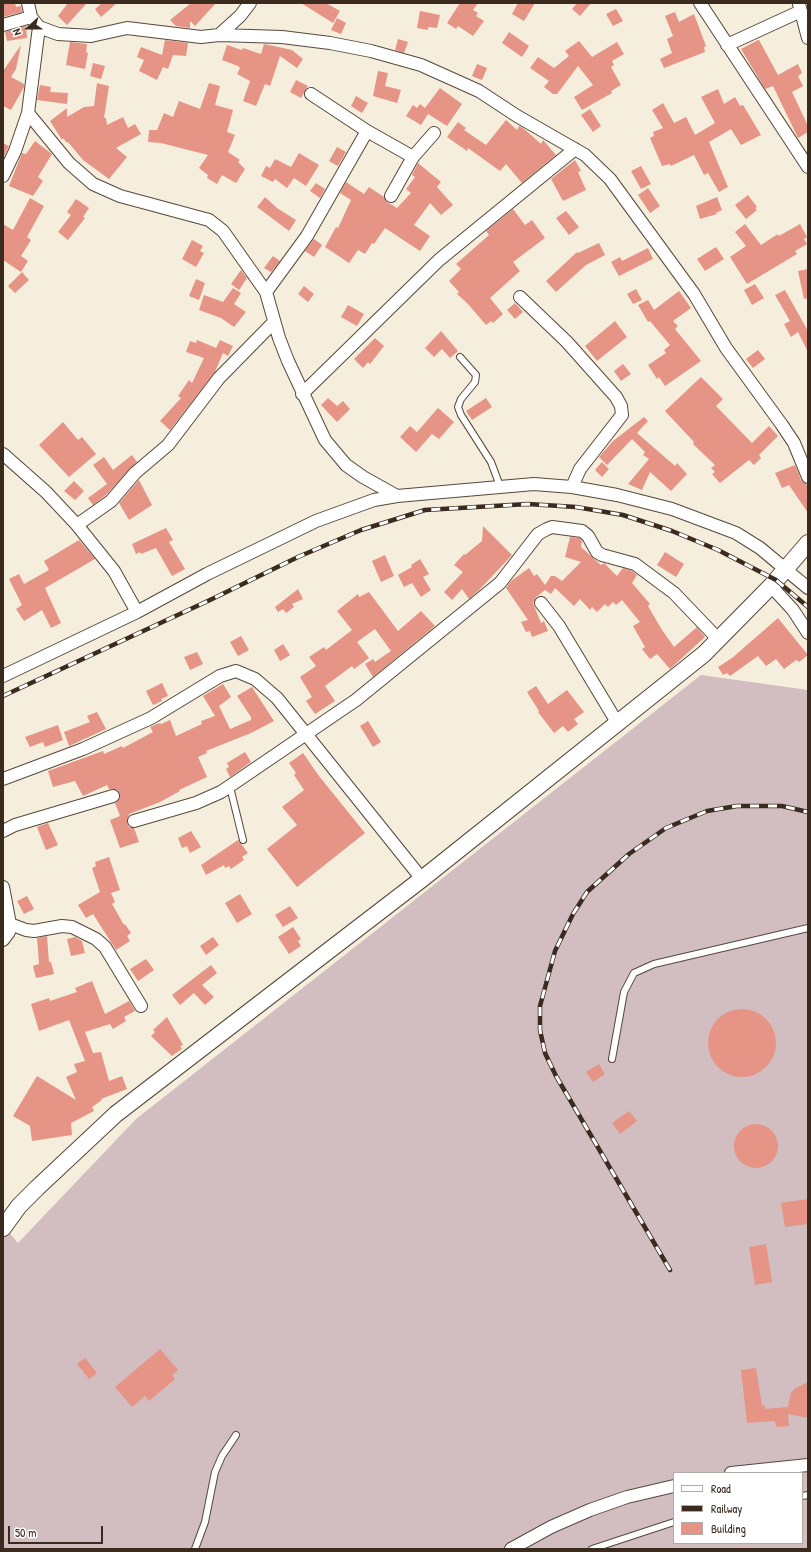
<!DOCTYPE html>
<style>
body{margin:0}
#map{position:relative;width:811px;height:1552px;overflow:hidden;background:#f5eedc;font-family:"Patrick Hand",sans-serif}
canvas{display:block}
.frame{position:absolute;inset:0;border:4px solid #3b2a1e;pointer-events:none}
.legend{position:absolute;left:673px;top:1472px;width:130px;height:72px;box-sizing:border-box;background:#fff;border:1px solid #b1aaa5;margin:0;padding:5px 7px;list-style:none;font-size:12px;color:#3b2a1e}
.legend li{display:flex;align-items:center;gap:8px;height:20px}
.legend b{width:20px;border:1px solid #b1aaa5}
.north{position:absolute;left:8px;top:8px;width:40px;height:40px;-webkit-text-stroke:3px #fff;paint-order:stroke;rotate:249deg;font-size:11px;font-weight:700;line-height:16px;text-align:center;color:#3b2a1e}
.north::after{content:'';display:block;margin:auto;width:14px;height:18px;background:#3b2a1e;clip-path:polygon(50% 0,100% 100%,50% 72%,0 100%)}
.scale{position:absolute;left:8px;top:1526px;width:95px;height:18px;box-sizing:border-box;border:2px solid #3b2a1e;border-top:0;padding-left:5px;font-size:12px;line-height:14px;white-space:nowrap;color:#3b2a1e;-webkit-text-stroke:3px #fff;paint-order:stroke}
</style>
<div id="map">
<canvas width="811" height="1552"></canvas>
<div class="frame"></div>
<ul class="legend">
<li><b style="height:5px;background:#fff"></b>Road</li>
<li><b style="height:5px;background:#3b2a1e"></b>Railway</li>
<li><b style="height:11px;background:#e59486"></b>Building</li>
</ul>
<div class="north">N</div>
<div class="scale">50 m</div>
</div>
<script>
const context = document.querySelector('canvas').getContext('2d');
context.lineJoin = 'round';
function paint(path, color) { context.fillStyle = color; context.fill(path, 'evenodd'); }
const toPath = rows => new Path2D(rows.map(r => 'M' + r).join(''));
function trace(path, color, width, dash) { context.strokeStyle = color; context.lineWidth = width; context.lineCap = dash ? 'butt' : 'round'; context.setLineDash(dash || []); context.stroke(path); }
paint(toPath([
 [701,675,808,690,808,1549,3,1549,3,1225,18,1243,136,1119],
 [674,1473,802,1473,802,1543,674,1543]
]), '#d2bec1');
paint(toPath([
 [3,3,15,3,16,7,21,6,22,12,3,17],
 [68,3,87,3,67,25,58,16],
 [102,3,117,3,101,17,95,9],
 [191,3,216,3,195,26,190,21,190,28,176,26,170,20],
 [301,3,326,3,340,11,333,23],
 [460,3,478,3,473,10,478,13,476,16,484,21,473,36,458,26,456,29,447,23],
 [518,3,535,3,524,21,512,14],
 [577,3,591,3,580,16,572,9],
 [616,9,623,21,613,26,606,14],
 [420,11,440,15,437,28,428,27,428,30,417,28],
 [675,12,679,22,694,14,706,46,704,47,705,52,664,68,660,59,672,53,667,39,673,36,665,16],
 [337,18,346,23,341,34,331,30],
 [26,26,27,38,7,41,5,32],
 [509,32,529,46,522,57,502,43],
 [398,39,408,42,404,53,395,50],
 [165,40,188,43,186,56,173,55,168,69,163,67,157,80,139,71,144,60,137,57,141,47,162,55],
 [758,40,759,40,778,75,798,64,802,73,798,76,803,86,792,92,808,126,808,132,798,138,773,86,765,89,741,49],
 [579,41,592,57,617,42,624,54,612,61,614,65,611,67,621,85,611,91,612,93,582,110,574,97,593,85,578,66,557,94,553,94,544,87,549,81,530,68,538,57,554,68,569,56,565,51],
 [70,42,87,44,86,52,88,53,85,69,66,65],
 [264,44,292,50,303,59,297,68,280,56,270,86,265,84,256,106,243,101,250,81,237,74,240,68,238,66,222,60,227,45,242,50,243,48,261,54],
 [21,45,16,69,11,77,24,84,24,87,11,110,3,106,3,71],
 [93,63,105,66,101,79,90,76],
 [477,64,487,68,482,80,472,76],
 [378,71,388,73,385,86,401,90,397,103,373,96],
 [296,80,308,86,301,98,290,92],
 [97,83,109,86,104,118,106,118,107,125,123,117,128,128,135,124,141,134,116,148,127,157,109,179,83,160,68,142,67,143,63,138,62,140,50,121,67,108,67,117,84,107,94,106],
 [209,83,220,86,215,105,233,110,227,132,235,135,228,152,240,160,238,162,245,169,236,183,222,175,217,184,207,178,208,175,199,168,208,155,161,143,148,142,149,130,157,130,164,113,173,117,179,101,200,109],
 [40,85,51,87,50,92,68,93,67,104,37,100],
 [440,88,462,104,447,126,428,114,421,125,406,116,413,105,417,108,420,104,425,108],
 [718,89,724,104,735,97,740,106,743,105,761,135,741,145,731,129,709,142,728,187,719,192,708,173,704,175,694,155,671,166,670,164,662,166,650,138,654,136,653,132,663,128,652,110,663,103,674,123,686,117,695,135,715,123,701,97],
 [356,96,368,103,362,113,351,106],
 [590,109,601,126,593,132,581,115],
 [506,120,517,130,519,126,523,128,541,144,543,140,556,155,522,183,506,164,500,171,468,148,467,151,447,137,458,122,466,128,464,130,486,145],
 [35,141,52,154,38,177,43,181,33,196,9,186,22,153,26,154],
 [3,143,9,146,3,158],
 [337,147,346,152,338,166,329,161],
 [299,153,319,165,306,186,294,178,287,188,275,179,273,182,261,176,266,166,270,168,275,159,291,167],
 [575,160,581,171,578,172,586,190,563,201,551,179],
 [418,163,441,182,437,187,453,205,441,215,430,203,414,225,430,236,420,251,385,228,374,244,372,243,365,254,358,250,349,263,325,247,336,227,338,228,351,200,340,193,346,182,364,194,369,187,384,197,387,202,397,208,411,193,406,189,415,177,412,175],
 [641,166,651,184,641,189,631,171],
 [316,183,325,189,320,198,310,191],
 [648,188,660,206,650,213,638,195],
 [748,195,757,207,755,208,757,210,746,219,735,205],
 [265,197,277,208,296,220,289,231,257,207],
 [717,197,722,210,716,213,717,214,700,219,696,206],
 [30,198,44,206,27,237,31,240,21,256,28,261,21,272,3,260,3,224,13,230],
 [76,199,89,208,83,217,85,218,68,240,58,232,71,215,67,212],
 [513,209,525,225,532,220,545,238,513,262,520,271,490,298,503,314,493,323,491,321,486,325,467,303,457,294,459,292,449,281,461,269,456,264,489,235,486,231],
 [566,211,579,227,569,235,556,218],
 [745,224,761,245,778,234,779,236,800,224,807,237,804,239,807,244,795,251,797,254,747,284,730,257,746,246,735,232],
 [314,239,322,245,314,257,305,251],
 [192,240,203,246,200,251,204,253,196,267,182,259],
 [599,243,605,255,586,265,556,292,546,281,577,252,578,253],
 [716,247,724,259,705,271,697,259],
 [648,248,653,259,619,276,611,262,620,257,622,261],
 [273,256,280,261,271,272,264,268],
 [808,269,808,298,804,299,798,271],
 [241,270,247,278,239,290,231,284],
 [22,272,29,280,15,293,8,286],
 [196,279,205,283,199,300,189,296],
 [755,284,764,298,752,305,744,290],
 [304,286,314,294,308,302,298,294],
 [233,288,241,293,234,304,246,312,234,327,221,318,199,310,204,295,223,302],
 [636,289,642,300,633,304,627,294],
 [785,290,808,331,808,352,798,332,791,337,784,324,790,321,775,295],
 [679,291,691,308,673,321,678,326,675,329,701,361,665,386,659,377,657,379,648,365,666,353,664,350,670,345,650,321,648,322,638,305,648,300,654,310],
 [515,303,523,312,515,319,507,310],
 [348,305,364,314,357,326,341,317],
 [615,321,627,337,597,361,585,346],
 [441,331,458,351,450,358,442,349,434,357,425,348],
 [375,338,384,346,370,364,368,362,363,368,354,359],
 [197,340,216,348,220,340,233,346,228,356,223,353,215,372,170,430,160,421,181,398,178,396,189,380,192,383,204,358,186,352,190,341,196,343],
 [758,350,765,359,753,368,746,359],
 [623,364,631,374,621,381,614,371],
 [701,377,723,399,716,406,752,443,769,426,778,436,759,455,761,458,754,465,749,460,720,483,712,474,715,472,711,468,715,465,693,444,694,442,665,411],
 [328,398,337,406,343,401,350,409,337,422,321,405],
 [486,398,492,407,472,420,466,411],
 [438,408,454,422,439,439,432,434,416,452,400,437,410,426,417,432],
 [644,417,648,421,637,433,675,466,677,463,687,474,671,491,650,472,642,490,628,484,649,459,643,455,645,452,632,439,607,465,599,457,613,441],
 [63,422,78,440,82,437,96,454,69,477,39,445],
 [132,455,137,462,106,495,93,505,88,498,107,484,93,465,104,457,113,470],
 [602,462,609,469,602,477,595,470],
 [795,465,801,480,808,486,808,513,789,485,782,488,775,473],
 [139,480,152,505,129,520,119,503],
 [74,481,84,491,75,500,64,491],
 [483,526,512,555,480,589,469,599,462,589,452,600,444,592,463,572,454,565,464,554,465,555,482,541],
 [166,528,173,540,169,542,185,569,172,576,156,548,141,554,140,552,136,554,132,544],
 [570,537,579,538,582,541,581,547,601,565,604,563,617,576,623,568,632,571,637,575,632,583,650,604,648,606,662,630,674,647,697,627,705,637,670,669,657,654,650,659,642,649,645,647,633,626,640,622,622,600,616,605,613,602,608,607,605,604,597,612,592,607,590,610,580,599,574,606,555,588,551,594,545,590,536,597,533,603,541,623,544,621,548,631,532,637,530,631,526,632,521,622,528,620,506,588,511,581,529,568,534,576,537,574,545,585,551,576,555,576,562,581,581,562,565,557],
 [79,540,95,559,45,588,61,623,51,628,42,610,24,621,16,609,22,605,9,579,19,574,24,584,49,570,44,561],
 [665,552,684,564,676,577,657,565],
 [385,555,394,576,381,582,372,561],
 [420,559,429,574,423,577,431,590,421,597,412,583,404,587,398,575,412,567,411,565],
 [298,589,303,599,292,604,294,607,286,613,283,609,278,612,275,607],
 [369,592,398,631,421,611,435,626,373,677,365,664,373,659,375,662,391,651,375,629,357,642,369,658,354,669,352,666,325,686,335,701,315,714,306,701,312,697,300,677,316,666,309,657,324,647,326,650,352,630,337,611,358,594,359,597],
 [778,618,808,655,799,662,796,660,784,669,776,659,766,666,758,656,730,676,727,673,723,675,718,667,732,658],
 [241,636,249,650,238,656,230,642],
 [283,644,290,655,280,661,274,650],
 [197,652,203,664,190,670,184,657],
 [162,683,168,696,161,699,162,701,153,705,146,691],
 [223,684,231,697,219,706,230,729,251,720,251,717,237,696,252,687,274,721,251,733,206,751,207,753,198,757,207,777,179,790,180,791,160,802,129,814,127,823,129,827,134,828,139,842,120,848,110,820,120,816,115,803,120,798,118,790,109,789,107,785,83,796,75,781,53,787,48,771,103,751,104,754,122,746,123,748,153,732,150,727,160,723,161,724,170,720,176,736,202,724,201,721,215,716,203,696],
 [536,686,548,704,567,690,584,712,574,719,578,724,568,732,563,726,554,733,538,712,539,711,527,692],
 [97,712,106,729,69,746,64,732,90,722,87,716],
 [368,721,381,742,373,747,360,726],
 [58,725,63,740,45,747,43,742,30,747,25,737],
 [245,752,251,762,230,777,226,769,229,767,227,763],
 [303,753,319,776,365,833,297,887,267,849,297,825,282,807,304,790,294,775,296,773,289,763],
 [48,823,58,845,46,850,37,827],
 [191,831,201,847,190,853,187,846,182,848,178,838],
 [238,840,248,853,242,857,244,860,231,869,229,866,225,868,224,865,206,875,201,865],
 [109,857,120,890,111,893,115,902,112,904,124,925,125,924,131,933,127,936,130,941,116,950,93,914,86,918,78,905,100,892,92,868,96,866,95,862],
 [240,894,252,914,237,923,225,903],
 [27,896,34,909,24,914,17,901],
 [290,906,298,918,283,927,275,915],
 [293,927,301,939,298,941,301,946,289,954,278,937],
 [47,936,49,962,51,962,54,974,36,978,33,966,39,964,37,938],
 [75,937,82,941,85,953,71,956,67,939],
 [213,937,219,945,206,955,200,946],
 [146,959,154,970,138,981,130,969],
 [211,965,217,973,202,985,214,997,205,1005,194,993,180,1005,172,995],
 [92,981,105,1014,129,1001,135,1011,124,1017,126,1021,113,1029,110,1024,85,1032,93,1053,101,1052,109,1081,122,1076,127,1089,101,1099,102,1100,92,1107,94,1111,71,1123,72,1135,32,1141,30,1126,13,1116,37,1076,76,1100,66,1077,77,1072,74,1064,85,1061,69,1020,39,1031,31,1004,49,998,50,1001,77,992,75,988],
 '708 1043a34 34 0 1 1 68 0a34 34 0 1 1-68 0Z',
 [167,1017,183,1045,180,1046,182,1049,172,1056,151,1036,155,1032,153,1030],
 [599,1064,605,1074,593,1082,586,1072],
 [629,1111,637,1121,620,1134,612,1123],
 '734 1146a22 22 0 1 1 44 0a22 22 0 1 1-44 0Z',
 [808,1199,808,1224,785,1227,781,1203],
 [766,1244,772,1282,755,1285,749,1247],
 [160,1349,178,1370,172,1375,175,1379,149,1401,145,1396,132,1407,115,1387],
 [85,1358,97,1373,89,1379,77,1364],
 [756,1368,762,1406,765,1405,765,1409,787,1407,787,1410,791,1393,794,1389,808,1382,808,1418,788,1414,789,1426,776,1427,775,1421,747,1423,741,1370]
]), '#e59486');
const service = toPath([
 [460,357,476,375,475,382,461,399,458,407,461,415,491,462,500,486],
 [230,787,243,840],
 [612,1059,624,992,634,973,654,964,808,928],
 [802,1496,808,1495],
 [195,1549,205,1522,215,1472,222,1456,236,1435],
 [592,1549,674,1522]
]);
const minor = toPath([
 [700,3,808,167],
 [799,4,808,38],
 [3,25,31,17],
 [39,27,58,34,91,36,127,28,201,37,219,35,282,37,330,43,371,51,421,65,479,91,517,116,585,155,610,179,694,294,726,348,782,425,794,443,808,477],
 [219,35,240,16,250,3],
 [727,45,801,11],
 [311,94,367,131,413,157],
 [28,113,69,163,93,184,120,196,209,220,223,231,266,292,279,338,288,361,325,440,346,465,363,477,397,496],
 [3,176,15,151,28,113,39,27,31,17,28,3],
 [391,196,413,157,434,133],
 [266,292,307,236,367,131],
 [520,297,567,342,616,397,621,406,622,415,580,469,572,487],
 [302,394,439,260,575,149],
 [3,454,46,492,77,525,114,571,137,612],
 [77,525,111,501,135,473,168,445,219,378,274,322],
 [771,586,793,610,808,633],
 [541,603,559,626,618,724],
 [3,676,137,612,207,574,316,521,374,500,397,496,534,484,572,487,617,495,672,509,736,533,760,548,808,588],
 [3,779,83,749,151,718,220,676,236,671,255,679,277,698,422,879],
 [134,821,196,803,221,792,356,700,500,583,538,534,547,529,552,527,582,531,588,536,597,552,602,555,635,564,674,593,719,640],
 [3,831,15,825,113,796],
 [3,887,10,924,9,932,3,940],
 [10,924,26,930,34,931,62,926,72,927,96,939,105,947,141,1006],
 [731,1473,808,1465],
 [511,1549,551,1527,590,1510,627,1497,674,1486]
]);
const tertiary = toPath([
 [3,1228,19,1206,37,1188,116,1114,422,879,704,654,771,586,808,543]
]);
trace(service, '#57473a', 8);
trace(minor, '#57473a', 14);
trace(tertiary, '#57473a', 18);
trace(service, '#fff', 6);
trace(minor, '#fff', 12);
trace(tertiary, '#fff', 16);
const rail = toPath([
 [3,696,210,600,298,557,361,530,425,510,528,504,576,507,623,515,672,531,718,550,776,580,808,607],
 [670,1270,556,1076,545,1053,540,1030,540,1006,555,951,573,914,587,892,629,854,666,828,707,811,737,806,782,806,808,812]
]);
trace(rail, '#3b2a1e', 4.5);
trace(rail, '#fff', 3, [9]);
</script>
